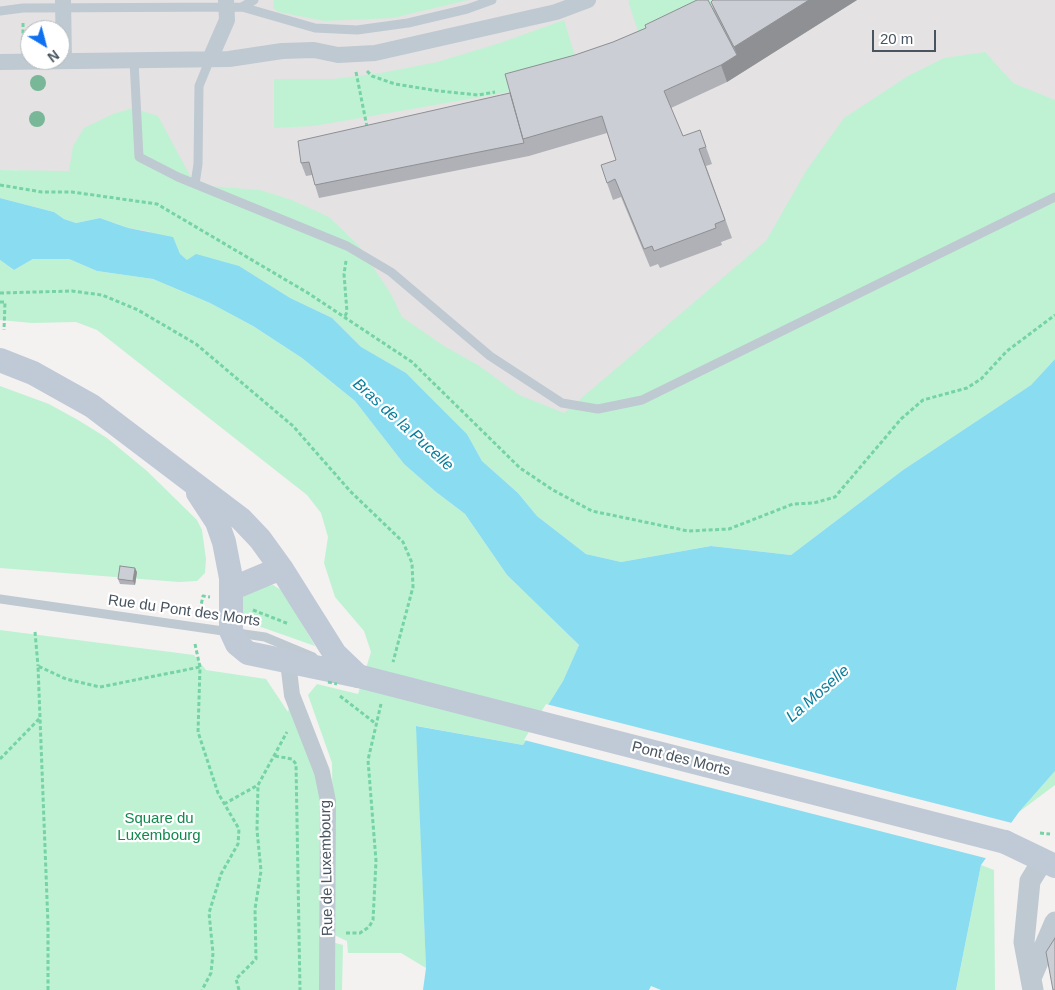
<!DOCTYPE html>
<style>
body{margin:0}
#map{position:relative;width:1055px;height:990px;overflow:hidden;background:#f4f1f1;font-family:Arial,sans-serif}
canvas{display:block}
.north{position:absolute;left:20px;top:20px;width:50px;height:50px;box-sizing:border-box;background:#fff;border:1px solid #b6bbbf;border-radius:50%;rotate:143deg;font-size:14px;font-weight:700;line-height:20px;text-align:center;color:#485560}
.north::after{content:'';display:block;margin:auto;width:18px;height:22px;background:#1071f0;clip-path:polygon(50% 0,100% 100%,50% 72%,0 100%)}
.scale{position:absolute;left:872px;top:30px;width:64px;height:22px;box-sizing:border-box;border:2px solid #485560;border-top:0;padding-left:6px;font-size:15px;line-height:18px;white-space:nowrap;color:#485560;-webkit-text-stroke:4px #fff;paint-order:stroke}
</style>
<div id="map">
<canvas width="1055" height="990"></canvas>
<div class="north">N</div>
<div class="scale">20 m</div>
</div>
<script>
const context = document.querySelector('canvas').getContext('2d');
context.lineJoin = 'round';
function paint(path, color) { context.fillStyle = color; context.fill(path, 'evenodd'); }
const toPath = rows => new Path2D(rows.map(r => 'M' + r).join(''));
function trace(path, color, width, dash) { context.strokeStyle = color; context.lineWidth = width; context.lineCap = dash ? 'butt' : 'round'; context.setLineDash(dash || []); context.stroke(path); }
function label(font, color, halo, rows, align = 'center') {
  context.font = font + ' Arial,sans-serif'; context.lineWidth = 4.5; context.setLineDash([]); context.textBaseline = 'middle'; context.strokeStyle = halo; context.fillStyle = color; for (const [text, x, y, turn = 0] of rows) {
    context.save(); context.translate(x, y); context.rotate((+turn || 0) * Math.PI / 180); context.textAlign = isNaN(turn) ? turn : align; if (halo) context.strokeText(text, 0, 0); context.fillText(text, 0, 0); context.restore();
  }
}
paint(toPath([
 [0,0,1055,0,1055,171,540,447,17,170,0,170],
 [30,30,60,30,60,60,30,60]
]), '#e5e2e3');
paint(toPath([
 [274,0,468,0,393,18,325,21,278,12,273,7],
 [631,0,763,0,719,7,683,29,643,46,628,1],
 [564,20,580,72,515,91,314,126,274,128,274,79,333,79,381,73,437,62,500,43],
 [985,52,1013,83,1055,100,1055,359,1031,385,903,470,791,555,711,546,621,562,586,554,537,516,518,493,482,461,467,434,406,373,361,347,332,318,290,298,239,266,187,260,149,231,128,228,100,218,76,223,64,219,54,212,0,198,0,170,69,171,73,146,84,128,113,114,133,108,158,116,195,185,260,190,292,200,329,217,359,246,391,294,402,317,444,346,478,365,519,395,564,413,766,241,806,171,844,118,908,76,944,58],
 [33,259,69,259,97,271,153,279,210,303,253,326,302,358,355,401,404,464,436,492,465,514,507,575,579,645,563,681,523,745,417,726,426,968,401,953,348,953,347,941,334,935,332,763,308,695,317,684,358,694,371,652,364,631,335,597,324,563,328,537,321,513,307,495,97,330,76,322,32,323,0,320,0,260,14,270],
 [0,386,49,404,78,420,107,438,147,471,197,520,202,530,206,559,205,573,197,581,179,582,0,568],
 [273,585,283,591,315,646,244,621,240,609,243,597,254,587],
 [0,630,194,655,206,670,266,679,288,712,292,695,322,772,328,941,343,945,342,990,0,990],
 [1055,771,1055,785,1019,812],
 [981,865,994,870,995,990,956,990]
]), '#bff2d3');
paint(toPath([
 [0,198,54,212,64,219,76,223,100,218,128,228,173,237,180,254,187,260,196,254,239,266,290,298,332,318,361,347,406,373,467,434,482,461,518,493,537,516,586,554,621,562,711,546,791,555,903,470,1031,385,1055,359,1055,771,1019,812,981,865,956,990,661,990,651,986,649,990,423,990,426,968,416,726,523,745,563,681,579,645,507,575,465,514,436,492,404,464,355,401,302,358,253,326,210,303,153,279,97,271,69,259,33,259,14,270,0,260]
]), '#8adcf1');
paint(toPath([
 [546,704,1012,823,989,859,524,740]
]), '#f4f1f1');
trace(toPath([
 [23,23,23,44],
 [367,71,372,76,395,84,439,91,478,95,495,92],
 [356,72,367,127],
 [0,185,42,192,72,192,157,204,308,293,412,362,520,468,553,490,592,511,688,531,729,529,793,504,814,503,835,497,901,419,923,400,967,388,981,379,1007,351,1055,315],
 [0,293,72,291,102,295,138,310,196,344,293,426,350,491,403,542,412,563,413,587,393,662],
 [0,302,5,302,4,330],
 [345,316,347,312,344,274,346,261],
 [200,610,203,596,210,597],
 [253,610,289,624],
 [35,632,38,666],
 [195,644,200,667,198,732,218,793,239,829,238,844,221,874,209,913,213,953,211,973,202,990],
 [340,696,375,723],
 [275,756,292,759,296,764,300,990],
 [0,759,40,718],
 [224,804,258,785,287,732],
 [1040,833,1050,834],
 [346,933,360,933,369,927,373,920,376,861,368,760,381,704],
 [48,990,48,925,38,666,66,679,100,687,200,667],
 [239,990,236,979,256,959,255,909,261,871,257,830,258,785]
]), '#75d3a5', 3, [4, 2.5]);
trace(toPath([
 [242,7,254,0],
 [0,11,23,8,242,7,315,28,357,30,408,23,467,9,492,0],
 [134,61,139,157,178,177,347,246,391,272,490,356,562,403,598,409,642,400,1055,197],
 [195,184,198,164,199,86,210,59],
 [0,599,265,637,313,657]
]), '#bfc9d1', 9);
trace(toPath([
 [63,0,64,61],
 [210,59,227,20,226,0],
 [0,62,229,59,282,51,314,50,338,55,375,53,556,12,588,0],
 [288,662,292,695,322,772,328,801,327,990]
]), '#bfc9d1', 16);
trace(toPath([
 [1031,978,1055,922],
 [1033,990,1024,942,1030,881,1043,860]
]), '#bfc9d1', 21);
trace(toPath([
 [0,360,33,373,92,406,241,519,260,539,281,568,335,654,358,676],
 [198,493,217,522,224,542,231,578,231,631,237,644,248,653,358,676],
 [231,589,281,568],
 [1005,842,1055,866]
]), '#bfcad6', 24);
trace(toPath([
 [328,682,337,684]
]), '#75d3a5', 3, [4, 2.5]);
trace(toPath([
 [358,676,1005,842]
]), '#bfcad6', 24);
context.fillStyle = '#78b797';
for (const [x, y] of [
 [38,83],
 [37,119]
]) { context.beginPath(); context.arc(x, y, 8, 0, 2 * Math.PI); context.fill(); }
paint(toPath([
 [857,0,727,82,671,108,683,136,700,130,712,164,706,166,732,238,721,242,722,245,660,268,658,264,650,267,621,197,613,200,607,183,616,160,607,133,529,156,319,198,315,185,312,175,306,176,301,163,510,93,575,55,613,42,646,28,715,14,711,2],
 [137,572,135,585,120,584,118,579]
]), '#afb1b6');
paint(toPath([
 [809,0,857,0,727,82,721,65,737,55,734,47],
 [135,568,137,572,135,585,133,581]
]), '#8e9094');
const building = toPath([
 [697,0,708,0,737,55,721,65,664,91,683,136,700,130,706,147,699,149,725,220,715,224,716,228,654,251,652,246,644,249,615,179,607,183,601,165,616,160,602,116,523,139,505,74,575,55,613,42,646,28,645,25,697,0],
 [713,0,809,0,734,47,711,2,713,0],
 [510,93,524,143,315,185,309,162,301,163,298,141,510,93],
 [120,566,135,568,133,581,118,579,120,566],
 [1055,938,1055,990,1053,990,1046,952,1055,938]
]);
paint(building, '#cbced4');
trace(building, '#8e9094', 1);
label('15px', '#485560', '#fff', [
 ["Rue du Pont des Morts",184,611,8],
 ["Pont des Morts",681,759,14],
 ["Rue de Luxembourg",327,868,-91]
]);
label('15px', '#12884d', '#fff', [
 ["Square du",159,819],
 ["Luxembourg",159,836]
]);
label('italic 16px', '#077e9e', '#fff', [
 ["Bras de la Pucelle",403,425,42],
 ["La Moselle",818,694,-41]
]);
</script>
